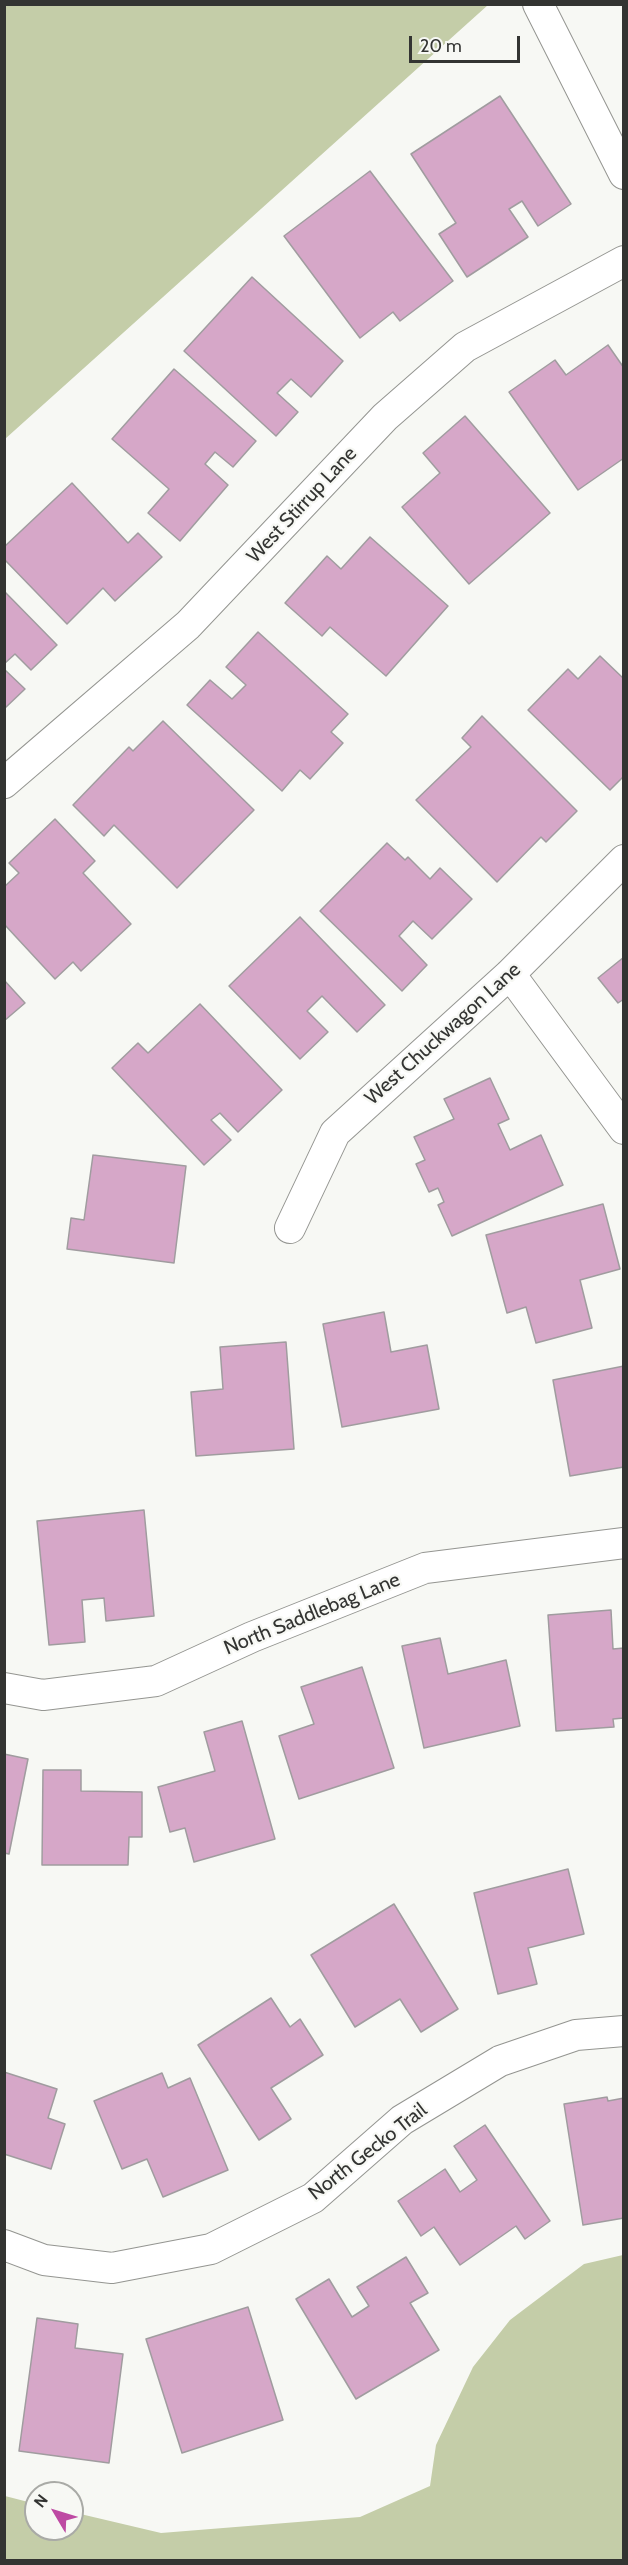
<!DOCTYPE html>
<style>
body{margin:0}
#map{position:relative;width:628px;height:2565px;overflow:hidden;background:#f7f8f4;font-family:Cabin,sans-serif}
canvas{display:block}
.frame{position:absolute;inset:0;border:6px solid #333432;pointer-events:none}
.north{position:absolute;left:24px;top:2481px;width:60px;height:60px;box-sizing:border-box;background:#f7f8f4;border:2px solid #a9aaa6;border-radius:50%;rotate:308deg;font-size:16px;font-weight:700;line-height:24px;text-align:center;color:#333432}
.north::after{content:'';display:block;margin:auto;width:21px;height:27px;background:#be4aa3;clip-path:polygon(50% 0,100% 100%,50% 72%,0 100%)}
.scale{position:absolute;left:409px;top:36px;width:111px;height:27px;box-sizing:border-box;border:3px solid #333432;border-top:0;padding-left:8px;font-size:18px;line-height:21px;white-space:nowrap;color:#333432;-webkit-text-stroke:4px #f7f8f4;paint-order:stroke}
</style>
<div id="map">
<canvas width="628" height="2565"></canvas>
<div class="frame"></div>
<div class="north">N</div>
<div class="scale">20 m</div>
</div>
<script>
const context = document.querySelector('canvas').getContext('2d');
context.lineJoin = 'round';
function paint(path, color) { context.fillStyle = color; context.fill(path, 'evenodd'); }
const toPath = rows => new Path2D(rows.map(r => 'M' + r).join(''));
function trace(path, color, width, dash) { context.strokeStyle = color; context.lineWidth = width; context.lineCap = dash ? 'butt' : 'round'; context.setLineDash(dash || []); context.stroke(path); }
function label(font, color, halo, rows, align = 'center') {
  context.font = font + ' Cabin,sans-serif'; context.lineWidth = 4.5; context.setLineDash([]); context.textBaseline = 'middle'; context.strokeStyle = halo; context.fillStyle = color; for (const [text, x, y, turn = 0] of rows) {
    context.save(); context.translate(x, y); context.rotate((+turn || 0) * Math.PI / 180); context.textAlign = isNaN(turn) ? turn : align; if (halo) context.strokeText(text, 0, 0); context.fillText(text, 0, 0); context.restore();
  }
}
paint(toPath([
 [5,4,488,4,488,5,5,439],
 [623,2255,623,2560,5,2560,5,2496,36,2504,36,2529,72,2529,72,2512,161,2533,360,2517,430,2486,436,2445,473,2367,510,2320,584,2264]
]), '#c4cda8');
const building = toPath([
 [500,96,571,204,538,226,522,201,509,209,528,237,467,277,439,234,456,223,411,154,500,96],
 [370,171,453,281,400,321,393,312,360,338,284,236,370,171],
 [252,277,343,361,311,397,291,379,277,393,298,412,276,436,184,351,252,277],
 [608,345,624,368,624,458,578,490,509,392,555,360,566,375,608,345],
 [174,369,256,441,233,467,215,452,205,464,228,485,180,541,148,513,169,489,112,439,174,369],
 [465,416,550,513,469,584,402,507,440,473,423,453,465,416],
 [72,483,128,543,138,533,162,557,115,601,103,588,67,624,4,559,4,547,72,483],
 [370,537,448,606,386,676,330,627,322,636,285,603,327,556,341,569,370,537],
 [4,591,57,645,31,670,15,654,4,664,4,591],
 [258,632,348,714,331,732,343,743,310,779,300,770,282,791,187,705,210,680,232,699,246,685,226,667,258,632],
 [600,656,624,679,624,776,610,790,528,710,568,669,578,679,600,656],
 [4,669,25,689,4,709,4,669],
 [482,716,577,811,546,842,541,837,497,882,416,800,471,747,462,738,482,716],
 [163,721,254,810,177,888,114,825,104,836,73,805,129,747,133,751,163,721],
 [55,819,95,861,83,873,131,924,81,971,73,962,55,979,4,924,4,887,19,873,9,863,55,819],
 [387,843,405,860,408,857,430,879,440,868,472,899,432,939,413,921,399,936,427,965,402,991,320,911,387,843],
 [300,917,385,1005,357,1032,322,996,307,1011,328,1032,300,1059,229,986,300,917],
 [624,957,624,999,618,1003,598,978,624,957],
 [4,980,25,1003,4,1021,4,980],
 [200,1004,282,1090,238,1132,220,1113,211,1120,231,1140,204,1165,112,1068,138,1043,148,1053,200,1004],
 [490,1078,509,1119,498,1124,510,1150,541,1135,563,1185,452,1236,438,1205,444,1202,438,1188,429,1192,416,1164,425,1160,414,1137,454,1119,444,1099,490,1078],
 [93,1155,186,1166,174,1263,67,1249,71,1218,84,1220,93,1155],
 [603,1204,620,1269,580,1280,592,1328,536,1343,526,1307,507,1313,486,1235,603,1204],
 [384,1312,391,1352,427,1345,439,1409,342,1427,323,1324,384,1312],
 [286,1342,294,1449,196,1456,191,1392,223,1389,220,1347,286,1342],
 [624,1366,624,1467,570,1476,553,1380,624,1366],
 [144,1510,154,1616,106,1621,104,1598,82,1600,85,1642,49,1645,37,1521,144,1510],
 [611,1610,613,1649,624,1648,624,1718,613,1719,614,1727,556,1731,548,1615,611,1610],
 [440,1638,448,1674,506,1660,520,1726,424,1748,402,1646,440,1638],
 [362,1667,394,1768,299,1799,279,1736,314,1724,301,1687,362,1667],
 [242,1721,275,1839,194,1862,185,1828,170,1832,158,1787,215,1771,204,1732,242,1721],
 [4,1754,28,1759,9,1854,4,1853,4,1754],
 [43,1770,81,1770,81,1791,142,1792,142,1837,129,1837,128,1865,42,1865,43,1770],
 [568,1869,584,1934,528,1948,537,1984,498,1994,474,1893,568,1869],
 [394,1904,458,2009,421,2032,400,1999,355,2027,311,1955,394,1904],
 [271,1998,290,2027,300,2019,323,2055,271,2088,291,2119,259,2140,198,2045,271,1998],
 [4,2072,57,2089,48,2118,65,2124,51,2169,4,2154,4,2072],
 [162,2073,168,2088,190,2078,228,2170,163,2197,147,2159,122,2169,94,2101,162,2073],
 [607,2097,608,2101,624,2098,624,2218,583,2225,564,2104,607,2097],
 [485,2125,550,2221,525,2239,516,2226,460,2265,434,2227,421,2236,398,2201,445,2169,460,2192,477,2180,454,2146,485,2125],
 [406,2257,428,2293,410,2303,439,2350,356,2399,296,2299,329,2279,352,2317,369,2306,357,2287,406,2257],
 [248,2307,283,2420,182,2453,146,2339,248,2307],
 [37,2318,78,2324,75,2348,123,2354,109,2463,19,2451,37,2318]
]);
paint(building, '#d6a7c8');
trace(building, '#a09c9f', 1.5);
const street = toPath([
 [538,4,624,174],
 [4,783,188,625,385,417,465,347,624,261],
 [510,974,624,1129],
 [290,1228,335,1133,510,974,624,860],
 [4,1688,43,1695,156,1681,252,1637,425,1568,624,1543],
 [4,2245,44,2260,112,2268,211,2249,313,2198,402,2120,500,2061,576,2035,624,2031]
]);
trace(street, '#949591', 32);
trace(street, '#fff', 30);
label('20px', '#333432', '#f7f8f4', [
 ["West Stirrup Lane",302,505,-47],
 ["West Chuckwagon Lane",443,1034,-42],
 ["North Saddlebag Lane",312,1614,-22],
 ["North Gecko Trail",368,2152,-38]
]);
</script>
